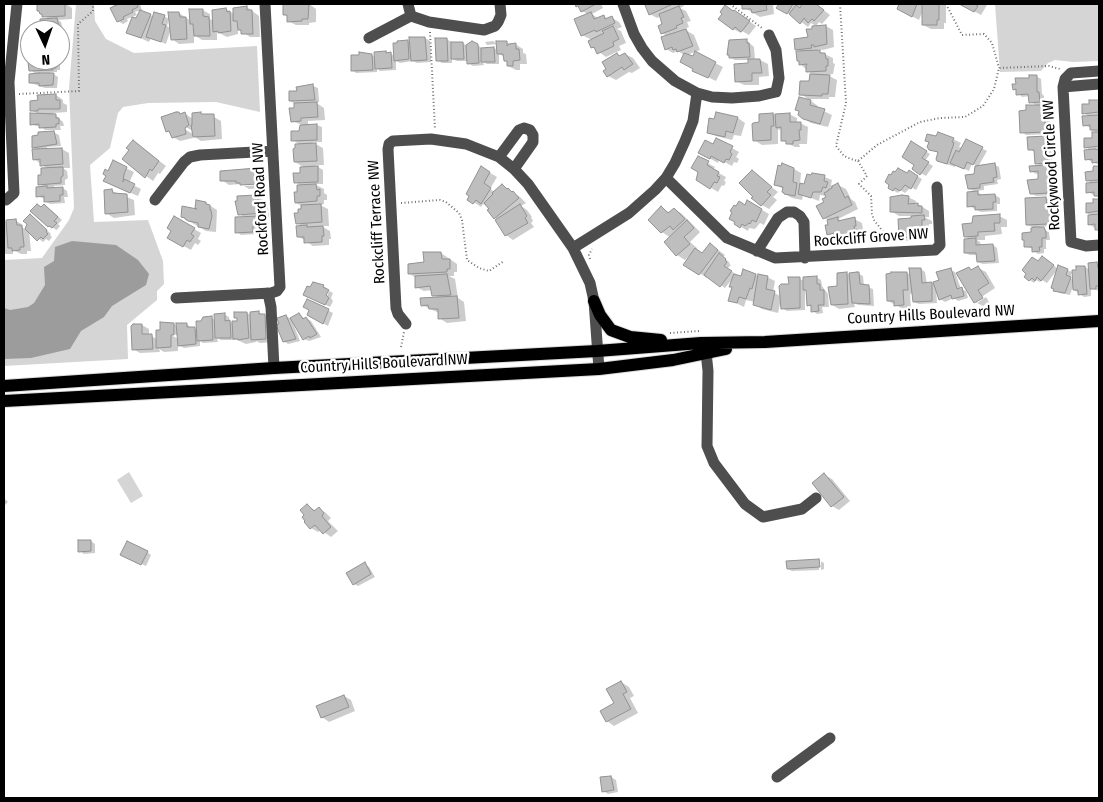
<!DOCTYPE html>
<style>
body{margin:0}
#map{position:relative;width:1103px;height:802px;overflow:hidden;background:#fff;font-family:"Fira Sans Condensed",sans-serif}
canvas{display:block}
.frame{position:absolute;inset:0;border:5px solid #000;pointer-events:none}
.north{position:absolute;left:20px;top:20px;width:50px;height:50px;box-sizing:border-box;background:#fff;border:1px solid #999;border-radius:50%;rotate:177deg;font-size:14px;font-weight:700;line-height:20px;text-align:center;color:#000}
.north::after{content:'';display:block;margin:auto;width:18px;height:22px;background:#000;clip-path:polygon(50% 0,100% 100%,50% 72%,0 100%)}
</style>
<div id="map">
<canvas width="1103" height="802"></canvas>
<div class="frame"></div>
<div class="north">N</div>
</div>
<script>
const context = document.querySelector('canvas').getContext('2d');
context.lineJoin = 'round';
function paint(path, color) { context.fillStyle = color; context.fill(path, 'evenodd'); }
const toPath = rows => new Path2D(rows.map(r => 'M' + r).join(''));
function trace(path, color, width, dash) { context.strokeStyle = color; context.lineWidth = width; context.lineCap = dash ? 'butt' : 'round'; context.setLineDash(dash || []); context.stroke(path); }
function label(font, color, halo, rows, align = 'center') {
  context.font = font + ' "Fira Sans Condensed",sans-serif'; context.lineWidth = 5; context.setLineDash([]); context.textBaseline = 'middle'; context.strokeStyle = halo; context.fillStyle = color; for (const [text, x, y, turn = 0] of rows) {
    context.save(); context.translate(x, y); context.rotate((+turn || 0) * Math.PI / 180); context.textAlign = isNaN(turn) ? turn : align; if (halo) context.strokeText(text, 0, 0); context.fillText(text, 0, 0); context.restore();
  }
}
paint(toPath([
 [76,4,94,4,95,21,106,39,134,53,257,46,260,112,216,102,148,103,123,107,118,113,110,148,90,165,94,222,148,220,163,261,164,284,157,291,157,300,127,325,128,359,4,366,4,260,42,258,69,220,74,208,69,88],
 [995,4,1099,4,1099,61,1073,62,1055,60,1048,63,1041,71,1000,72],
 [129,472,143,496,131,503,117,480]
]), '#d5d5d5');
paint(toPath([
 [72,241,116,245,138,260,149,274,146,285,112,306,104,317,81,331,70,349,31,358,4,359,4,308,10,310,28,307,34,303,45,285,44,267,54,261,55,247]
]), '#9c9c9c');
paint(toPath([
 [38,4,66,4,72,8,72,19,58,20,61,22,64,34,60,34,60,30,36,30,41,24,50,20,38,10],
 [112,4,140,4,142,10,135,12,137,15,127,19,128,21,123,24,118,21,116,7],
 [284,4,309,4,316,9,316,22,309,23,309,25,296,25,288,21,288,16,285,15],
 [576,4,601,4,603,8,592,14,599,19,603,16,608,19,612,18,619,22,622,27,617,29,621,31,626,43,619,46,621,50,606,57,592,47,592,40,582,35,588,14,582,11],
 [651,4,683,4,684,6,680,8,686,11,691,21,687,22,689,27,684,29,694,35,700,50,687,55,715,63,723,67,716,81,701,74,684,55,678,51,673,53,666,49,667,36,662,33,663,25,661,16,657,18,650,14,646,6],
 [738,4,773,4,774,14,760,17],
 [780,4,802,4,802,7,805,4,816,4,830,15,822,24,819,22,816,26,811,23,808,27,793,16,778,8],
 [896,4,946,4,946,23,944,23,944,29,931,29,923,25,923,10,919,20,898,9,900,5],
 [961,4,986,4,987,5,981,15],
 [247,7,259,16,260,37,250,37,238,29,238,34,227,37,217,32,217,40,202,40,194,35,194,43,179,44,172,39,179,13,191,21,202,10,210,14,210,19,214,21,226,9,234,14],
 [734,12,742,16,756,26,749,35,742,31,741,33,733,29],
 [150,15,154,17,164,16,169,19,167,26,171,29,166,44,151,38,149,42,127,32,137,20],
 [826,26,833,30,834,47,823,50,818,49,818,51,833,58,833,63,835,64,833,74,827,75,837,80,835,97,829,97,829,99,808,99,801,94,811,83,812,74,800,64,802,52,797,49],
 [425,38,430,41,431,62,417,63,413,61,400,63,396,61,396,70,380,71,377,68,377,72,356,73,352,70,371,55,375,57,386,52,395,56,408,41,411,43],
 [447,39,451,42,451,44,463,43,467,46,472,42,482,48,494,48,498,50,497,44,487,45,485,42,493,41,497,44,507,42,511,45,515,44,523,49,523,53,526,54,527,64,520,64,520,70,516,70,508,66,505,57,499,54,499,64,487,64,483,62,484,65,473,66,468,63,468,61,457,61,452,59,452,63,442,63,437,60],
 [746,40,754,47,755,60,760,60,768,64,769,76,759,77,759,85,744,85,736,81,750,64,749,60,735,60,731,58],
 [60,41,64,44,65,49,61,49,60,54],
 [617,54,621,57,625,54,633,58,640,68,632,73,629,72,616,80,608,76],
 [34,60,56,60,56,63,60,64,60,70,57,70,57,72,50,72,58,77,57,88,45,88,31,83,38,75,30,70],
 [1036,76,1041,79,1042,94,1044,96,1044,104,1041,104,1049,108,1050,134,1026,135,1022,132,1038,106,1030,102,1030,96,1022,97,1014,89],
 [313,86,318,88,319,102,315,102,324,108,325,120,308,121,308,125,317,125,322,127,322,142,312,142,323,148,324,165,315,165,323,170,323,184,314,184,324,189,324,193,327,195,327,200,324,200,324,204,320,205,328,209,329,226,321,226,330,231,331,239,329,239,329,245,313,246,298,236,303,227,297,223,302,210,302,206,296,203,302,186,295,182,305,168,295,162,300,145,293,140,300,132,302,125,292,121,295,104,290,101,298,92],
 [56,95,63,100,63,103,67,105,67,112,53,113,63,122,64,126,60,126,61,130,45,130,40,126,36,126,31,124,38,114,31,110,39,101],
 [811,101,818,106,817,108,832,115,828,127,811,123,803,118,800,112,797,110],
 [1090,101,1099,101,1099,165,1086,159,1092,151,1085,147,1097,133,1091,130,1091,128,1084,125,1090,117,1084,113,1090,105],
 [184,113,193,119,214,117,221,121,222,139,201,141,192,135,193,138,180,141,173,137,171,133,167,131,181,115],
 [180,124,193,131,193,134,179,126],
 [717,114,738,118,745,123,741,136,734,135,732,140,716,136,708,132,715,120],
 [773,114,776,115,789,114,797,118,797,123,800,123,808,127,807,144,799,144,800,147,795,147,787,143,783,140,782,129,778,130,778,144,762,145,754,140,761,124,760,115],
 [51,131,59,135,61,146,47,147,47,150,62,149,69,153,70,168,63,168,67,171,68,178,65,180,65,185,54,186,54,188,63,188,67,191,68,197,64,197,65,203,50,204,45,201,45,199,37,196,46,188,39,184,42,176,48,169,34,159,39,150,33,147],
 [1047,137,1051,140,1052,165,1047,166,1052,169,1054,195,1036,196,1031,193,1040,180,1039,173,1036,174,1031,171,1041,166,1036,163,1035,152,1029,149],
 [953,139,961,143,959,147,962,148,966,140,987,151,978,167,972,163,969,171,956,165,955,167,946,164,938,160,939,153,929,147],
 [911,143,930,154,925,161,933,166,926,176,913,169,916,164],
 [140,146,166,166,160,174,158,173,153,181,146,176],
 [713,146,732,148,739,152,736,157,739,159,737,163,734,162,732,166,719,159,718,163,700,153],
 [698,158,715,167,713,170,726,177,724,181,726,182,724,186,722,185,718,192,698,180,699,172],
 [113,162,134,172,129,183,141,189,138,196,112,185,109,172],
 [995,165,999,167,1001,179,997,180,998,184,984,186,984,190,976,191,982,195,995,195,1000,198,1000,204,997,204,997,211,981,212,969,206,976,192,969,189,975,175],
 [1099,167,1099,198,1088,192,1093,184,1087,180,1095,172,1094,168],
 [482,168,497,177,490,189,495,192,502,186,520,197,526,203,521,206,527,210,532,217,531,217,533,221,531,223,534,227,513,240,506,235,489,207,483,204,481,207,469,199],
 [794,169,801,173,800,184,805,186,817,174,832,180,831,185,834,187,838,185,846,189,851,199,855,202,858,209,838,219,843,221,854,219,862,223,863,230,861,230,862,234,864,236,865,241,846,245,828,234,828,220,824,218,827,198,826,196,820,195,819,201,803,195,802,200,792,198,785,194,784,189,776,185],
 [257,170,264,174,265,188,249,189,244,186,264,185,264,182,229,185,222,180],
 [752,172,778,192,773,197,777,200,769,209,762,205],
 [909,172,922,179,916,190,911,187,905,193,900,190,898,193,889,188,896,173,907,175],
 [112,191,134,200,135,215,114,218,106,213],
 [257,196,265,201,268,209,269,217,261,217,265,219,265,227,258,228,257,234,241,235,237,232,246,218,239,214],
 [908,197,916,201,915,204,918,204,929,211,929,217,924,217,932,221,932,224,929,224,929,232,926,232,926,240,921,240,921,241,907,241,900,237,913,220,912,216,899,216,891,211],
 [1046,198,1051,201,1051,210,1054,212,1053,226,1039,227,1049,232,1050,240,1046,240,1046,249,1044,249,1044,253,1038,254,1033,251,1033,249,1025,246,1032,233,1032,227,1027,225],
 [1099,200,1099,231,1089,224,1093,216,1087,213,1094,204,1094,201],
 [197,202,206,203,217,210,216,232,206,231,182,217,196,210],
 [748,202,769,214,764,225,760,223,755,229,749,228,748,231,736,224,737,208,745,206],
 [44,206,51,210,62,220,58,224,60,226,57,230,49,226,32,211],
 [661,207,670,213,674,209,681,213,700,232,690,242,697,248,695,250,703,254,710,245,717,249,725,255,723,257,730,263,729,264,731,265,727,269,736,274,735,276,741,278,756,275,759,277,767,277,775,281,773,292,782,297,790,285,790,279,800,279,804,281,816,277,821,280,822,286,828,294,829,307,822,307,823,313,817,314,813,311,812,307,808,305,807,291,805,289,805,310,787,311,782,308,781,299,778,313,762,309,754,304,755,302,746,300,744,307,730,300,733,287,733,278,725,288,708,276,707,278,685,264,691,254,685,260,677,255,666,242,671,238,662,232,650,220],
 [31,215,51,234,50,235,52,237,49,241,46,239,43,242,29,231,31,251,27,251,27,254,21,254,13,250,13,254,4,254,4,221,8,223,16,221,23,225,23,228,26,229],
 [999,216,1007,220,1007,227,1001,227,1002,234,985,236,985,240,977,240,980,242,981,246,993,245,997,248,999,263,983,264,978,262,978,255,970,255,966,253,971,240,965,236,973,224],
 [175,218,201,233,198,239,201,241,198,245,195,243,191,250,176,242,172,230],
 [441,253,457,264,457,272,454,272,454,276,449,276,455,279,458,298,464,302,466,321,447,323,439,318,439,313,422,305,439,298,433,295,432,290,424,291,416,287,416,278,410,274,425,263,424,254],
 [1047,260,1058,269,1047,283,1042,280,1040,282,1036,280,1034,283,1025,277,1039,262],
 [1097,264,1099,265,1099,291,1091,288,1091,296,1084,297,1080,294,1074,290,1074,283,1070,295,1059,293,1055,290,1067,270,1072,272,1070,278,1074,280,1077,267,1085,267,1090,270],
 [969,268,973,271,978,268,986,272,995,288,977,300,977,303,986,297,989,302,983,306,975,302],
 [921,269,925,272,927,284,932,283,936,286,950,270,955,272,961,289,966,291,968,298,958,301,954,298,945,302,940,299,936,289,937,303,919,304,914,302,913,293,910,294,911,309,903,309,888,301,907,273,911,275],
 [846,273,851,276,859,274,863,276,864,286,873,289,874,306,858,305,854,303,855,307,839,309,832,305],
 [323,286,328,289,323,300,325,301,329,291,333,293,331,298,333,301,330,307,309,297],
 [307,300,333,313,328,326,309,315,310,310],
 [258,312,272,319,273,342,260,343,256,341,256,342,246,344,235,339,235,340,221,340,217,338,218,342,203,343,200,341,200,346,184,348,178,345,178,351,164,352,159,349,160,352,140,353,133,349,142,325,149,329,149,335,157,339,161,331,174,324,177,326,187,324,191,328,198,330,212,318,215,320,224,314,229,317,229,321,234,324,238,322,235,313,247,313,251,315],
 [169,331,178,336,178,339,168,333],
 [299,314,305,319,306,318,311,321,321,337,309,341,304,339,294,323,293,323,300,341,288,344,284,341,286,316,291,319],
 [824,475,832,479,850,501,839,510,832,506],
 [4,498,8,502,4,506],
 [307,505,316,511,319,509,326,513,331,518,328,521,338,531,331,537,321,530,318,532,311,528],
 [91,541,95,544,95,553,84,554,80,551],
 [147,552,151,555,146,566,126,557],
 [819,560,824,563,824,569,821,570,821,561,818,561,819,570,792,571,788,569],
 [365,564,369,567,375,577,358,586,354,584],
 [621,682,629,687,634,696,630,698,638,713,614,726,607,721,616,704],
 [344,696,351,700,355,711,329,722,322,717],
 [611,777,616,780,618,792,608,794,603,791,602,778]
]), '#0003');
const building = toPath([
 [37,4,65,4,65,16,42,17,42,14,40,14,39,11,37,11,37,4],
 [119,4,137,4,138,7,132,10,133,12,123,17,124,19,117,22,110,8,119,4],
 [283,4,309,4,308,19,302,19,302,21,287,22,287,15,283,15,283,4],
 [575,4,596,4,581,12,578,6,576,7,575,4],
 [649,4,673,4,649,15,645,5,649,4],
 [742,4,766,4,767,10,752,13,751,9,742,9,742,4],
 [779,4,793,4,787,14,776,8,779,4],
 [802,4,816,4,824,10,814,21,812,19,808,23,804,18,800,24,789,14,796,5,800,8,802,4],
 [899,4,917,4,912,17,897,9,899,4],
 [922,4,939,4,939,20,937,20,937,25,922,25,922,4],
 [959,4,977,4,976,5,978,6,974,12,959,4],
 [725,5,733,11,734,10,750,21,741,32,735,27,733,30,718,19,722,14,720,12,725,5],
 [247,6,247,10,252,10,253,34,241,34,241,30,238,30,237,21,233,21,233,8,247,6],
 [679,6,684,17,681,18,683,23,676,26,677,28,661,34,658,26,662,24,659,14,679,6],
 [226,8,227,12,230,11,231,31,218,33,218,31,213,32,212,10,226,8],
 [189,9,203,9,203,16,209,17,210,36,194,36,193,24,190,24,189,9],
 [140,10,151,14,141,38,126,33,132,17,136,18,140,10],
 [154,12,165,15,162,24,166,25,161,42,146,37,154,12],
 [168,12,179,12,180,17,186,17,187,39,171,40,168,12],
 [591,12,594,19,604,15,605,19,612,16,615,23,596,32,595,30,581,36,574,19,591,12],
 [57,18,60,30,35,30,35,23,40,23,40,19,57,18],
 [826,25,827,44,814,47,814,45,811,45,812,48,795,50,794,39,808,37,806,29,812,29,812,26,826,25],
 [613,26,619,39,613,42,614,46,597,54,594,47,591,48,588,41,604,33,602,31,613,26],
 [686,29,693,46,677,52,676,49,673,50,672,47,665,50,661,37,686,29],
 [409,37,425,37,427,60,411,61,409,37],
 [435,38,447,38,448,61,436,61,435,38],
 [747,39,747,43,749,43,750,57,729,58,729,55,727,55,729,40,747,39],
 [408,40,409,59,394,61,393,43,397,43,397,41,408,40],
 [472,41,478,44,479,63,467,64,466,45,472,41],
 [496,41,507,41,507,46,509,44,516,43,516,49,519,49,520,60,513,61,513,66,507,66,507,61,504,61,503,54,497,54,496,41],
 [451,42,463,42,464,59,451,59,451,42],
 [494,47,495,62,481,62,481,48,494,47],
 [820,50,820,53,825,53,826,59,828,59,828,66,826,66,826,71,806,72,806,66,807,64,799,65,799,61,797,61,796,51,820,50],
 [386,51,386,53,391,52,392,68,375,69,374,52,386,51],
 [695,51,716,62,708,78,692,71,693,69,680,62,684,53,693,56,695,51],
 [359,52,372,54,373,70,351,71,351,55,359,55,359,52],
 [617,53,619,56,625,53,633,64,624,70,622,67,607,77,603,71,606,69,602,62,617,53],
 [748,59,760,59,762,73,752,73,752,81,735,82,734,64,748,63,748,59],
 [33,60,55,60,56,68,53,68,53,70,29,71,28,62,33,60],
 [39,73,54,73,53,85,39,86,39,83,29,83,29,74,39,73],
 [810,74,830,75,828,94,822,94,822,96,799,95,800,81,809,81,810,74],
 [1029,75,1037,75,1037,92,1039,92,1040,102,1029,103,1028,94,1016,95,1016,89,1013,90,1012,84,1016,84,1015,78,1029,78,1029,75],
 [313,84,315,100,289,101,289,91,297,91,296,87,313,84],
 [56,94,56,100,60,100,60,109,38,109,38,111,30,111,30,101,38,100,37,95,56,94],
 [799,97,811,100,810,105,825,109,820,124,803,119,798,115,799,111,795,110,799,97],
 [1089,100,1099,100,1099,112,1082,114,1082,104,1089,104,1089,100],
 [317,102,318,117,301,118,301,121,291,122,289,108,294,108,294,103,317,102],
 [1026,105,1044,105,1046,120,1045,120,1045,132,1020,133,1019,111,1026,110,1026,105],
 [176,112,179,112,180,114,185,112,189,125,185,128,186,134,172,138,169,131,166,132,161,117,176,112],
 [201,112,201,114,214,114,215,136,193,137,191,125,192,125,192,113,201,112],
 [716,112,738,117,733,133,726,131,725,137,707,133,709,118,714,119,716,112],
 [30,113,56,114,56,118,59,118,59,124,56,124,56,127,39,128,39,124,30,125,30,113],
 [773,113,774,126,771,126,771,140,753,141,752,124,753,123,759,122,759,114,773,113],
 [790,113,790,122,801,122,801,130,799,130,800,140,793,141,793,144,786,144,786,141,781,141,781,127,776,128,775,114,790,113],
 [1099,115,1099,130,1090,130,1090,125,1083,126,1082,116,1099,115],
 [317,124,317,140,291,141,291,131,299,131,300,125,317,124],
 [54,131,57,144,32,148,32,136,38,135,38,132,54,131],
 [938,132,954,138,952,142,954,143,947,164,937,161,936,159,938,152,929,150,927,147,929,142,925,141,927,134,936,136,938,132],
 [1092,132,1099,132,1099,146,1084,148,1084,138,1092,138,1092,132],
 [1047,136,1048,163,1035,164,1034,150,1028,150,1027,137,1047,136],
 [716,138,733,146,730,152,732,154,729,160,726,159,724,163,711,156,710,159,698,153,705,140,713,144,716,138],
 [966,139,983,147,973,165,967,162,964,169,950,163,956,150,959,152,966,139],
 [133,140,159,161,152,171,150,169,145,178,122,159,129,150,126,148,133,140],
 [911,141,927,151,922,158,929,162,920,175,912,169,914,165,902,157,911,141],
 [316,143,317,161,294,162,293,149,295,148,295,144,316,143],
 [62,148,63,164,40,166,40,159,33,160,32,149,62,148],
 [1095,149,1099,150,1099,162,1092,163,1092,159,1085,160,1084,150,1095,149],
 [698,156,709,161,707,165,719,172,717,176,720,177,717,183,714,182,710,189,696,180,698,172,691,168,698,156],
 [113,160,127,167,124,174,123,182,124,179,135,184,130,193,103,181,106,176,103,174,105,169,108,171,113,160],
 [782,163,794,168,793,182,797,183,795,196,784,194,784,193,782,192,783,187,774,185,778,165,781,166,782,163],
 [995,163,997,177,993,178,994,182,980,184,980,188,968,189,965,175,974,174,975,166,995,163],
 [1048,165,1049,193,1030,194,1027,180,1038,179,1038,171,1030,172,1029,166,1048,165],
 [318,166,318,182,294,183,293,173,300,173,300,167,318,166],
 [481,166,490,172,484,183,491,188,481,204,476,200,473,204,467,200,469,196,466,194,481,166],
 [1094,166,1099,166,1099,180,1086,181,1085,172,1093,171,1093,167,1094,166],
 [61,167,63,167,63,176,61,177,61,183,38,185,38,175,41,175,41,168,61,167],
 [257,168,258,184,240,185,240,183,236,183,236,181,220,181,220,171,257,168],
 [898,168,907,173,909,170,918,176,911,189,905,185,900,191,895,188,893,191,888,188,889,185,885,182,889,174,891,175,893,171,895,172,898,168],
 [752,170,772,187,767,192,771,195,761,206,751,198,753,197,739,183,752,170],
 [812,173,825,175,824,181,828,182,826,188,823,187,821,192,813,192,811,198,798,194,800,183,804,184,807,174,811,175,812,173],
 [1099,182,1099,196,1094,196,1094,192,1086,193,1086,183,1099,182],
 [838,183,845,198,848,196,852,205,823,219,816,206,824,202,822,199,826,197,824,193,828,191,828,190,832,188,832,186,838,183],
 [316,184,317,190,320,189,320,196,317,196,317,201,295,203,294,192,297,192,297,185,316,184],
 [502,184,507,189,508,188,512,192,513,191,519,198,494,219,487,210,489,209,484,203,493,194,492,193,502,184],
 [47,186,47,188,63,187,63,195,60,195,60,201,44,202,44,196,36,197,36,187,47,186],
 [112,189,113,193,127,194,128,212,105,214,104,190,112,189],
 [978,191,978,195,995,194,996,202,993,202,993,209,975,210,975,206,967,207,967,192,978,191],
 [257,195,258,200,260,200,261,204,262,213,238,215,235,201,237,201,237,196,257,195],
 [902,195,909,196,908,204,918,203,918,206,922,206,922,213,890,212,890,197,902,195],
 [1046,197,1047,208,1050,208,1049,224,1026,225,1025,198,1046,197],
 [1093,199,1099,199,1099,211,1086,213,1086,203,1093,203,1093,199],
 [196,200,206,202,206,204,210,205,210,210,211,210,212,216,209,229,198,227,198,223,188,221,185,219,185,218,181,217,182,206,197,209,195,208,196,200],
 [747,200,762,209,756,222,752,220,750,224,749,223,745,226,742,224,740,228,734,224,735,222,729,219,732,212,730,211,734,205,736,206,739,201,745,205,747,200],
 [37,204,41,207,44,204,46,206,58,217,54,221,57,223,52,228,49,226,48,227,30,211,37,204],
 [321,204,322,222,296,224,294,213,298,213,298,209,301,209,301,205,321,204],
 [520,204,527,216,525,218,528,223,505,236,495,220,520,204],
 [661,206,668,213,674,208,685,219,673,230,670,226,661,233,648,220,661,206],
 [30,214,47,230,46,232,48,234,43,239,41,237,37,241,25,229,27,224,23,221,30,214],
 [1000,214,1000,223,994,223,995,231,978,232,978,236,964,237,962,224,972,223,973,216,1000,214],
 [1099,214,1099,230,1095,230,1095,224,1088,225,1088,215,1099,214],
 [924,215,925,220,922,220,922,228,919,228,919,236,914,236,914,238,899,237,898,219,911,218,911,216,924,215],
 [174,216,195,228,191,234,194,236,190,242,187,240,183,247,167,238,171,231,167,228,174,216],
 [260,216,261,225,253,226,253,232,235,233,235,217,260,216],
 [838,217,838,221,855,217,856,226,854,226,855,231,857,230,859,238,837,242,834,233,827,235,825,225,828,225,827,220,838,217],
 [16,219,17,225,21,225,22,227,24,245,24,247,20,247,20,250,12,251,12,248,8,248,6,220,16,219],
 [687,220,694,228,684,237,690,244,676,256,664,242,687,220],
 [307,225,307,227,323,226,324,236,322,236,322,242,304,243,304,237,297,237,296,226,307,225],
 [1034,227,1044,227,1046,232,1046,238,1042,238,1042,247,1039,247,1040,251,1032,252,1032,247,1024,247,1024,240,1022,240,1022,233,1031,232,1031,228,1034,227],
 [976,238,976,245,993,244,995,261,977,262,976,253,964,253,964,239,976,238],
 [710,243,718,250,699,275,683,265,695,248,702,253,710,243],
 [423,252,441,252,442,259,450,259,450,269,447,269,447,272,408,274,408,264,424,262,423,252],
 [719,253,726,259,725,260,727,262,724,266,732,271,720,287,704,275,719,253],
 [1042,256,1054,265,1041,281,1037,277,1035,281,1032,278,1029,281,1024,277,1026,274,1022,270,1032,257,1038,261,1042,256],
 [1097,262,1098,268,1099,268,1099,286,1096,286,1096,289,1090,289,1088,263,1097,262],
 [1058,265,1068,269,1066,275,1071,277,1065,293,1053,291,1054,289,1051,288,1058,265],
 [978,266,989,283,978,290,983,298,974,303,956,273,969,267,971,270,978,266],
 [1076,266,1085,266,1087,294,1078,295,1078,290,1073,290,1072,270,1076,270,1076,266],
 [909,268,921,268,922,283,932,282,932,301,913,302,909,268],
 [951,268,957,289,962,287,964,296,952,299,951,295,939,300,933,282,939,280,936,272,951,268],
 [743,269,756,274,752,289,750,288,746,299,739,297,737,303,728,301,732,287,729,287,733,276,734,274,741,276,743,269],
 [847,272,848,304,831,305,828,287,837,286,837,273,847,272],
 [857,272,859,272,860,284,869,285,870,304,852,303,849,273,857,272],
 [891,272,907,272,908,290,903,290,904,305,894,306,894,301,887,301,886,274,891,273,891,272],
 [447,274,451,295,432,296,430,286,415,288,415,276,447,274],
 [758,274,768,276,766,289,775,291,771,310,753,305,758,274],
 [817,276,817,284,820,284,820,290,824,290,824,305,818,305,819,311,811,312,811,305,807,306,806,290,803,290,803,277,817,276],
 [788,277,800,277,800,308,781,309,779,286,781,284,789,284,788,277],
 [313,282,324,285,323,287,329,290,326,295,329,298,325,305,303,295,307,286,310,287,313,282],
 [457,296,459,318,438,319,438,309,429,309,428,305,421,306,420,298,457,296],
 [307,299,329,309,323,324,307,315,309,310,303,307,307,299],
 [259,311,259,314,265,314,266,339,251,340,250,312,259,311],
 [234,312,247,312,249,338,238,340,238,339,233,339,232,321,237,321,237,318,234,318,234,312],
 [225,313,225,321,230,320,231,338,215,338,214,314,225,313],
 [299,313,303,319,306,317,317,334,310,338,309,336,303,340,290,318,299,313],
 [286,315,296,339,283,342,276,325,279,324,277,318,286,315],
 [212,316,213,340,197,341,196,321,201,321,203,317,212,316],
 [160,322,174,323,174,335,171,335,171,347,156,348,156,330,160,330,160,322],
 [176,323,187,323,187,327,195,327,196,344,178,346,176,323],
 [133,324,142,324,142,334,152,334,153,349,132,350,131,326,133,324],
 [824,473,844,497,831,507,812,483,824,473],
 [307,504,314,511,319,507,324,513,322,516,331,527,323,534,315,525,310,529,304,522,305,521,302,517,304,515,300,510,307,504],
 [78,540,91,540,91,551,78,552,78,540],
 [127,541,148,551,141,565,120,555,127,541],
 [819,559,820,567,787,569,786,561,819,559],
 [365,562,371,574,353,585,346,573,365,562],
 [621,681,627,692,623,694,631,709,606,722,600,711,614,703,606,689,621,681],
 [344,695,349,707,321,718,316,706,344,695],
 [611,776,614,790,602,792,600,777,611,776]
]);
paint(building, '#bebebe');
trace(building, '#929292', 1);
const major = toPath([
 [594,301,600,315,611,330,630,337,661,340],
 [4,386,274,368,597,351,701,343,765,342,1099,321],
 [4,401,599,369,673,360,726,349]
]);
trace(major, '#dbdbdb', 14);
trace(toPath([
 [730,4,762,28],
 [840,4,846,103,836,146,844,156,851,159,858,161,877,145,920,122,940,118,965,117,983,106,994,89,999,68,1049,66,1060,69],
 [946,4,962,35,984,34,992,43,999,68],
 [430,32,435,129],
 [19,94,79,91,78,24,93,11,93,4],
 [858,161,867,176,859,184,871,196,872,214,874,220,884,233,887,242],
 [401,203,440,200,446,202,459,213,462,220,467,260,479,268,489,271,504,261],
 [590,259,589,255,592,249],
 [670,333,700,331],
 [401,347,404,332]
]), '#707070', 2, [1, 2.5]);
trace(toPath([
 [408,4,411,16,429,22,484,30,495,26,498,22,501,15,500,4],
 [623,4,634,34,642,48,652,61,675,81,697,93,712,97,732,98,759,96,776,92,779,78,776,50,769,35],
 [369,38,411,16],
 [1099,71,1071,73,1065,79,1063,87,1071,242,1086,246,1099,245],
 [1063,87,1099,84],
 [499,157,519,130,524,128,530,130,533,135,533,142,514,169],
 [666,178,727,238,775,258,935,250,940,245,937,187],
 [4,200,6,200,14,193,9,82,17,4],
 [155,200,184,162,190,157,200,155,273,151],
 [573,248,629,213,655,190,666,178,675,163,685,141,693,121,697,93],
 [757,251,778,218,787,212,794,212,800,216,804,222,805,258],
 [268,293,271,307,274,368],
 [176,298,271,293,277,291,280,287,265,4],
 [406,324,398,314,396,308,388,149,389,144,393,141,431,139,466,144,499,157,514,169,528,184,573,248,590,283,594,301,599,369],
 [702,346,706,352,708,371,707,446,714,463,745,504,763,517,802,509,816,498],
 [777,777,830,738]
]), '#4e4e4e', 11);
trace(major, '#000', 12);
label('15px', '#000', '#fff', [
 ["Rockywood Circle NW",1052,165,-93],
 ["Rockford Road NW",261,199,-93],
 ["Rockcliff Terrace NW",377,222,-93],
 ["Rockcliff Grove NW",871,238,-4],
 ["Country Hills Boulevard NW",931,315,-3],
 ["Country Hills Boulevard NW",384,364,-3]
]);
</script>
